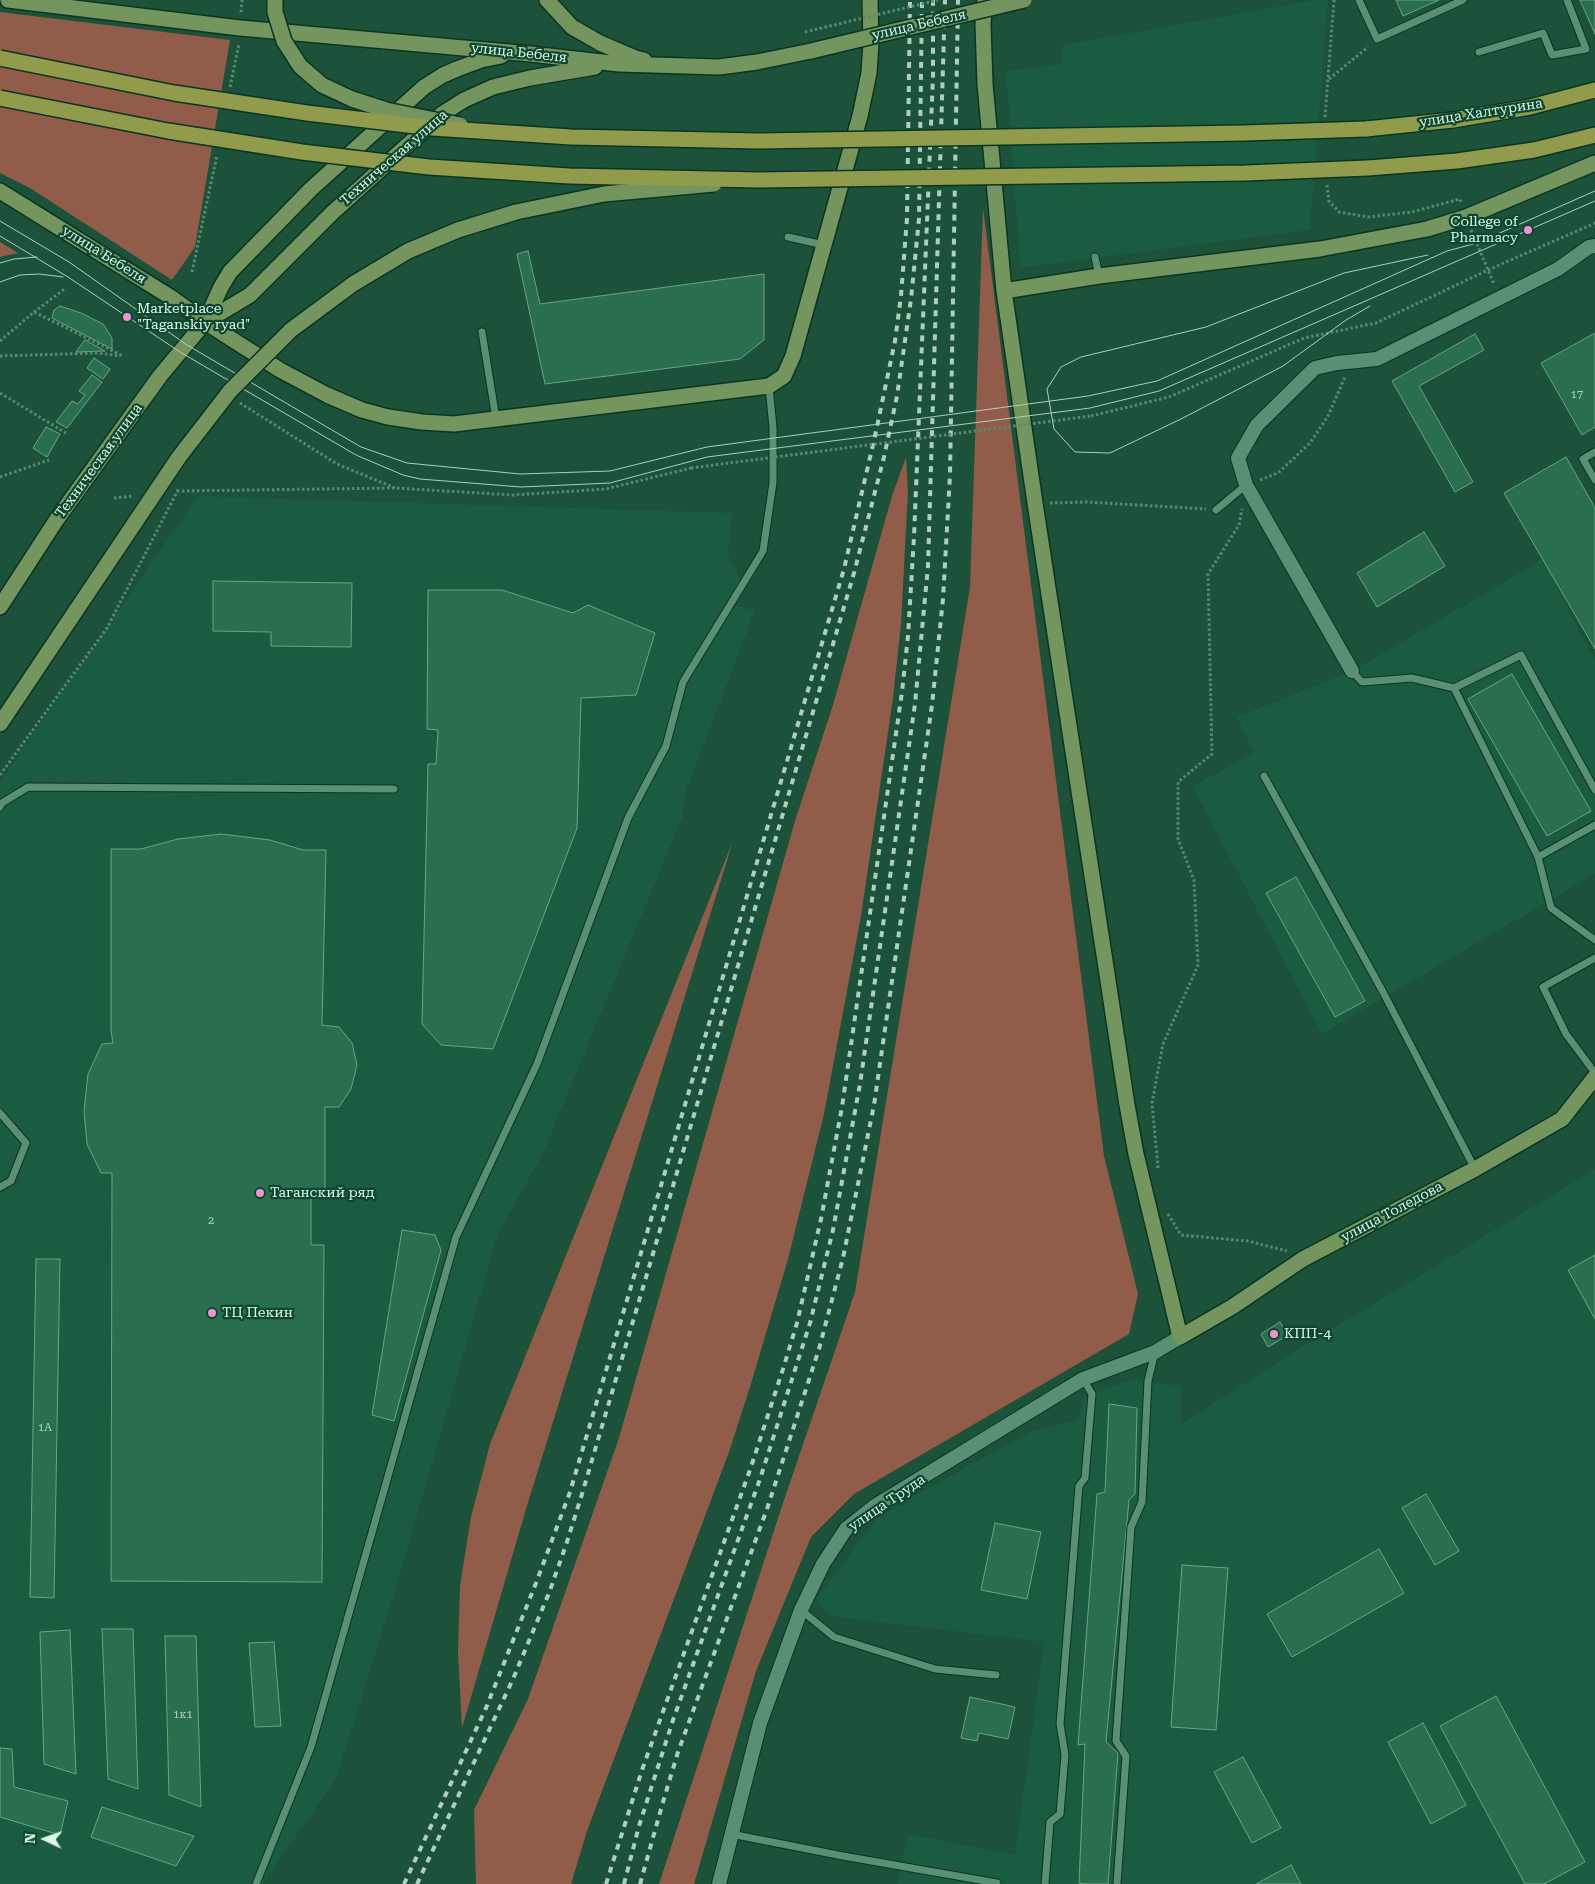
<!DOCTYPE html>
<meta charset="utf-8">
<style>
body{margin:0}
#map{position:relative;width:1595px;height:1884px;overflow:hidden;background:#1b5239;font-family:"Roboto Serif",serif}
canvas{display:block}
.north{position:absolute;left:20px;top:1814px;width:50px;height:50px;-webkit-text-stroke:4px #0d472f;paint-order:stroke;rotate:273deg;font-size:14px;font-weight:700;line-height:20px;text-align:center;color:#dbf7e6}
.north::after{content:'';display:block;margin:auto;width:18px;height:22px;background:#dbf7e6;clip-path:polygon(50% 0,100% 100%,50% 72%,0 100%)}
</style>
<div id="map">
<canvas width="1595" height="1884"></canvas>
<div class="north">N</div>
</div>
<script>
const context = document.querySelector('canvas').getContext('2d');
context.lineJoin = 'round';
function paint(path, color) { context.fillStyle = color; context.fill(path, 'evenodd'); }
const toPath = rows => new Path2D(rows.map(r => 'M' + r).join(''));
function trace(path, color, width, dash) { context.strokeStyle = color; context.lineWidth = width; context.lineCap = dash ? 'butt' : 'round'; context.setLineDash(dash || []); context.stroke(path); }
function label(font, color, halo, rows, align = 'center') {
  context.font = font + ' "Roboto Serif",serif'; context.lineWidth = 4.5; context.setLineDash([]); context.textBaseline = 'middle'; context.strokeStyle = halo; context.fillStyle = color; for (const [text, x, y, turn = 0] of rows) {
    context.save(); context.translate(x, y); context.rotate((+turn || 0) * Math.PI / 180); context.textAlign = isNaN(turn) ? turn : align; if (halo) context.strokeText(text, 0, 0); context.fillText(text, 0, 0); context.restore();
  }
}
paint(toPath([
 [1315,0,1328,0,1310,230,1020,268,1006,71,1063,64,1062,45],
 [198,496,732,513,728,555,741,581,731,604,755,611,686,791,682,818,543,1153,498,1234,398,1581,337,1777,263,1884,0,1884,0,782],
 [1543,559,1595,661,1595,874,1322,1034,1193,787,1253,752,1237,717,1352,671],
 [1595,1169,1595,1884,897,1884,908,1834,1015,1855,1044,1642,829,1616,816,1600,878,1517,1029,1432,1078,1419,1084,1397,1133,1379,1181,1386,1182,1424,1279,1361]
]), '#1a5c3f');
paint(toPath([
 [0,12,230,40,195,247,172,280,30,188,0,173],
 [983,208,1104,1156,1138,1294,1129,1334,854,1494,811,1537,756,1671,694,1884,659,1884,782,1506,855,1292,970,587],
 [0,242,18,253,0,257],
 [906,457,908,492,901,624,893,698,861,916,824,1114,788,1259,750,1387,729,1452,587,1831,571,1884,476,1884,474,1810,528,1699,619,1438,795,821,833,705,892,496],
 [733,841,526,1509,462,1728,458,1652,460,1586,471,1517,490,1444]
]), '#915d4a');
const building = toPath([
 [1396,0,1439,0,1403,16,1396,0],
 [1580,0,1595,0,1595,34,1580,0],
 [528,251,540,304,764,274,764,340,740,359,545,384,517,254,528,251],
 [60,306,81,313,103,324,112,338,112,349,52,318,54,310,60,306],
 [1595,333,1595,427,1582,435,1541,363,1595,333],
 [1475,334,1484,350,1419,386,1473,482,1455,492,1392,381,1475,334],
 [85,340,105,351,76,352,85,340],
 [94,358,110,369,103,379,87,368,94,358],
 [92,375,102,382,67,428,56,422,72,401,78,404,85,395,79,391,92,375],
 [46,427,60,434,47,457,33,448,46,427],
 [1566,457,1595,508,1595,649,1504,493,1566,457],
 [1424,532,1445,566,1377,607,1357,573,1424,532],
 [213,581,352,583,351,647,271,646,271,632,213,631,213,581],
 [428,590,502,590,573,613,588,605,655,633,636,695,581,698,577,828,493,1049,441,1045,422,1024,428,764,436,764,438,730,427,729,428,590],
 [1512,674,1591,811,1547,836,1468,699,1512,674],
 [221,834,270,840,303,850,326,850,322,1025,339,1027,352,1043,357,1065,351,1089,339,1107,325,1107,325,1197,311,1197,311,1245,324,1245,322,1582,111,1581,112,1173,101,1173,87,1144,84,1111,88,1074,102,1044,113,1043,111,1031,111,849,141,849,178,839,221,834],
 [1296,877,1365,1001,1335,1017,1266,893,1296,877],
 [402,1230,435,1235,441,1250,394,1421,372,1415,402,1230],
 [1595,1255,1595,1319,1568,1270,1595,1255],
 [36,1259,60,1259,54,1598,30,1597,36,1259],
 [1280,1322,1288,1335,1268,1347,1261,1334,1280,1322],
 [1109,1404,1137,1408,1135,1494,1129,1500,1106,1742,1118,1753,1108,1884,1086,1884,1079,1883,1085,1744,1078,1745,1097,1494,1105,1492,1109,1404],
 [1426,1494,1459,1551,1435,1565,1402,1508,1426,1494],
 [995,1523,1041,1532,1027,1599,981,1590,995,1523],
 [1379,1549,1404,1593,1292,1657,1267,1614,1379,1549],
 [1182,1565,1228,1568,1216,1730,1171,1727,1182,1565],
 [102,1629,133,1629,138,1789,108,1779,102,1629],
 [70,1630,76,1774,44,1764,40,1632,70,1630],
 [165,1636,196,1636,201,1807,169,1795,165,1636],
 [274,1642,281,1726,255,1727,249,1643,274,1642],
 [1496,1696,1585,1862,1544,1884,1525,1884,1440,1726,1496,1696],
 [970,1697,1015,1707,1008,1739,979,1733,977,1741,961,1738,970,1697],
 [1423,1723,1466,1805,1431,1824,1388,1742,1423,1723],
 [0,1748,12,1749,14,1787,68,1801,60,1835,0,1817,0,1748],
 [1243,1757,1281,1828,1252,1843,1214,1772,1243,1757],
 [102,1807,194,1836,176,1866,91,1837,102,1807],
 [1291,1865,1301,1884,1256,1884,1291,1865]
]);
paint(building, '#296f4e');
trace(building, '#6ca285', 1);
const lane = toPath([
 [1359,0,1377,39,1463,0],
 [1479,52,1543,33,1552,55,1586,49,1567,0],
 [788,237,824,245],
 [1095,257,1099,276],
 [482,332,496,419],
 [1595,452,1583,459,1595,480],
 [1216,510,1246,485],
 [1352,671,1362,682,1412,678,1454,688,1538,857,1551,908,1595,940],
 [1454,688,1521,655,1595,790],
 [1264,776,1383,992,1475,1169],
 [0,807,2,803,28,787,394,789],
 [1538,857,1595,825],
 [1595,958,1543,987,1566,1034,1595,1073],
 [0,1113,26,1143,11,1181,0,1187],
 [801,1610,834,1637,935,1669,996,1675],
 [731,1834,843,1856,997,1883],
 [256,1884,311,1747,456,1237,537,1064,628,818,666,746,683,682,763,551,773,483,773,428,769,386],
 [1045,1884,1050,1822,1060,1814,1065,1755,1060,1724,1079,1486,1085,1478,1092,1394,1083,1379],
 [1117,1884,1126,1756,1116,1741,1131,1527,1142,1502,1148,1381,1155,1352]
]);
const street = toPath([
 [1352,671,1246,485,1238,458,1257,425,1315,368,1337,363,1377,359,1558,269,1589,247,1595,246],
 [719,1884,760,1723,801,1610,823,1564,846,1529,875,1506,1083,1379,1155,1352,1180,1337]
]);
const secondary = toPath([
 [8,0,240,28,531,54,619,64,719,67,757,62,811,51],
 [547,0,572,27,600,43,635,58,644,60],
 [985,0,983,24,985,84,1004,291,1035,503,1127,1105,1136,1154,1180,1337,1232,1307,1303,1259,1475,1169,1562,1119,1595,1077],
 [0,191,172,298,205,322,280,370,327,395,362,410,388,417,422,422,454,424,769,386,784,376,793,356,860,116,869,73,871,43,870,0],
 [1004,291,1099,276,1320,249,1427,229,1466,217,1595,163],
 [205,322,250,295,332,213,442,114,464,100,493,87,530,78,595,67],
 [0,607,57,519,160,376,205,322,221,287,230,272,311,189,424,87,443,75,457,69,481,60,501,56],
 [0,724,77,609]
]);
const primary = toPath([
 [1366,129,1453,120,1530,107,1595,90],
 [1368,168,1457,161,1534,150,1595,135]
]);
trace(lane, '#0a3522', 9);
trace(street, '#0a3522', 16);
trace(secondary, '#0a3522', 18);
trace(primary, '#0a3522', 18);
trace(toPath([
 [241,12,242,0],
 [1329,79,1368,47],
 [230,87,239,44],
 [1325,117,1334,0],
 [1327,185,1329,201,1339,212,1368,217,1412,212,1460,199,1461,203],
 [1471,230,1494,284],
 [192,272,217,155],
 [34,312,66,288],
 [0,341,34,312,123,356],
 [0,356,98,353,120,356],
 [0,393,66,433],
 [240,403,337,464,395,488],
 [1091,416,1169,397,1304,338,1376,323,1488,270,1595,223],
 [0,477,49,460],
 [1260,480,1278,473,1310,443,1328,416,1345,377],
 [177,491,395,488,513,495,606,489,691,468],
 [114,498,134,496],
 [1050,503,1087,502,1206,509],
 [0,775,107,628,179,488],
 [1158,1168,1152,1103,1163,1044,1198,965,1194,880,1178,839,1178,782,1212,754,1208,574,1239,525,1242,509],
 [1168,1214,1181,1235,1248,1241,1287,1251]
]), '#598871', 3, [2.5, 2.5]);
trace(lane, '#598f73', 7);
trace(street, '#598f73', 14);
trace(secondary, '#75955f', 15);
trace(primary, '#909b4b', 15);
trace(toPath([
 [0,221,69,262,187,345,361,447,407,463,520,474,610,471,707,447,1088,396,1157,381,1447,251,1477,243,1595,191],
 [0,236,68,277,180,352,356,455,403,475,420,479,521,487,610,483,707,457,1090,408,1159,391,1595,201],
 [0,263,14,259,37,257],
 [0,282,20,275,39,274,63,277],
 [1370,306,1346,320,1283,366,1181,419,1110,453,1075,452,1054,429,1047,389,1061,367,1081,357,1206,327,1344,273,1428,255]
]), '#adcfbc', 1);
trace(toPath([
 [404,1884,486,1708,536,1583,570,1492,844,569,875,436,895,341,901,296,907,218,910,0],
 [417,1884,513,1679,549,1593,566,1545,582,1494,854,573,884,457,897,396,911,299,919,219,922,0],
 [606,1884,642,1770,751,1467,783,1369,797,1323,821,1219,842,1107,902,692,908,636,914,537,933,76,933,0],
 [624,1884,639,1826,673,1720,760,1479,810,1323,833,1230,860,1084,915,704,928,566,945,0],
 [640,1884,663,1802,678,1752,767,1509,819,1349,843,1258,874,1105,932,705,943,599,950,475,958,0]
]), '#adcfbc', 4, [6, 6]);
const secondaryBridge = toPath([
 [275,0,275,12,284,41,300,66,322,85,352,99,386,110,460,125],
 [811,51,1024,0],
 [77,609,179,457,230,391,291,330,353,284,408,251,458,230,516,212,604,194,714,184]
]);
const primaryBridge = toPath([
 [0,58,174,93,307,113,432,128,571,137,759,141,1244,133,1366,129],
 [0,98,168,131,302,152,429,167,569,176,759,180,1245,173,1368,168]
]);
trace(secondaryBridge, '#0a3522', 18, []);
trace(primaryBridge, '#0a3522', 18, []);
trace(toPath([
 [805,32,938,0],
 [691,468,1091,416]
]), '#598871', 3, [2.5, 2.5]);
trace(secondaryBridge, '#75955f', 15);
trace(primaryBridge, '#909b4b', 15);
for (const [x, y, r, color] of [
 [1528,230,5,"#f491d4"],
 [127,317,5,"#f491d4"],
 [260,1193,5,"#f491d4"],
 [212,1313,5,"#f491d4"],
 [1274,1334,5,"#f491d4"]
]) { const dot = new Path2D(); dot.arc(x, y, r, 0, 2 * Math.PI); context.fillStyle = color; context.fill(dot); trace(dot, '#0d472f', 2); }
label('11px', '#aed5c0', null, [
 ["17",1577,395],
 ["2",211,1221],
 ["1А",45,1428],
 ["1к1",183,1715]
]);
label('14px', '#dbf7e6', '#0d472f', [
 ["улица Бебеля",919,25,-13],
 ["улица Бебеля",519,53,6],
 ["улица Халтурина",1481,113,-9],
 ["Техническая улица",394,158,-41],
 ["улица Бебеля",104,255,32],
 ["Техническая улица",99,461,-54],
 ["улица Толедова",1392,1212,-28],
 ["улица Труда",887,1503,-34]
]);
label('14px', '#dbf7e6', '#0d472f', [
 ["College of",1518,222,"right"],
 ["Pharmacy",1518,238,"right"],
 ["Marketplace",137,309],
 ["\"Taganskiy ryad\"",137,325],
 ["Таганский ряд",270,1193],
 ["ТЦ Пекин",222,1313],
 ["КПП-4",1284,1334]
], 'left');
</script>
